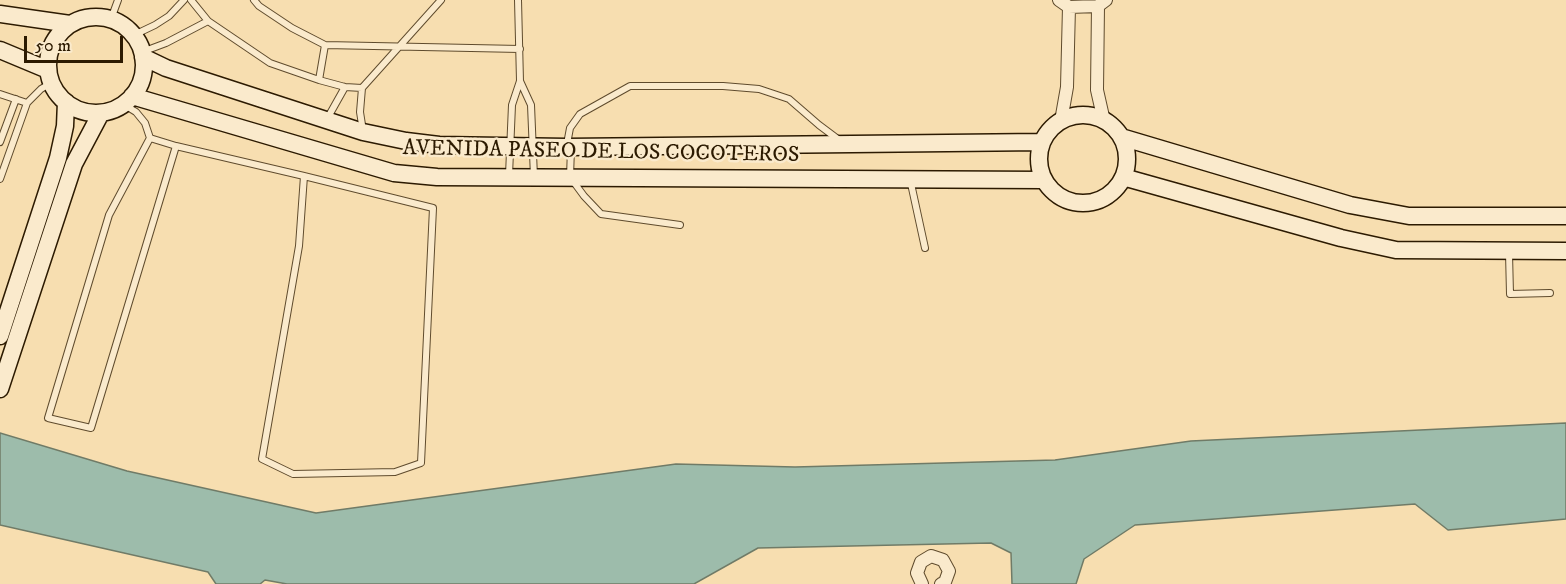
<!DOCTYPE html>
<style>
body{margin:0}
#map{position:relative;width:1566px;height:584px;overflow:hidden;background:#f7deb0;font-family:"IM FELL DW Pica",serif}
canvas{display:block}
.scale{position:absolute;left:24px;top:36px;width:99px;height:27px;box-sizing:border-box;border:3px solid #2c1a01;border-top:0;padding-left:8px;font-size:18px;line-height:21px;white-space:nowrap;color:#2c1a01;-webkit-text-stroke:4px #faeacc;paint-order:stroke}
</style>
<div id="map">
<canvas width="1566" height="584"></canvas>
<div class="scale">50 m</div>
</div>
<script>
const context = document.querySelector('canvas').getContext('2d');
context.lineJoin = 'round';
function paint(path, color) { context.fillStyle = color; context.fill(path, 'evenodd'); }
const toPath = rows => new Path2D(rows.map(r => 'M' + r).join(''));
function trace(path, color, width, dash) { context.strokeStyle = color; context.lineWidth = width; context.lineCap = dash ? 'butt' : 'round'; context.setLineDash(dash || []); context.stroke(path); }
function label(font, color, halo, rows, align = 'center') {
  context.font = font + ' "IM FELL DW Pica",serif'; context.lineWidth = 5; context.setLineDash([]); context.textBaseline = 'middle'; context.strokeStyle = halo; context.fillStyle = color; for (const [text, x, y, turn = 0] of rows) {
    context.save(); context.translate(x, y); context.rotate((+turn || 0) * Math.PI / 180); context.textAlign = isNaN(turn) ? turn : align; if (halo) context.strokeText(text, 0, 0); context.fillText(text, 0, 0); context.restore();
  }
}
const water = toPath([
 [1566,423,1566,519,1448,530,1415,504,1135,525,1084,559,1076,584,1012,584,1011,553,991,543,758,548,694,584,287,584,265,580,260,584,216,584,208,572,0,525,0,433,127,471,316,513,676,464,795,467,1055,460,1191,441,1566,423]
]);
paint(water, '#9dbcab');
trace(water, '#707b67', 1.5);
const lane = toPath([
 [191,0,208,21,270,63,319,80,345,87,362,88],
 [254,0,259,6,292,28,325,45,520,49],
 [111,19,118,0],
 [134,35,155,25,169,16,184,0],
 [142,52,166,43,208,21],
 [319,80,325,45],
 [520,81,531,105,534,177],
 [0,94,27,103,41,89,51,83],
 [123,104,136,112,145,123,150,138,176,146,304,176,433,208,421,463,395,472,293,474,262,459,299,246,304,176],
 [327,119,345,87],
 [363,131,360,112,362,88,441,0],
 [150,138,109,215,48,418,91,428,176,146],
 [0,142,16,99],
 [567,144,570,128,580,114,630,86,723,86,759,89,789,99,819,125,839,140],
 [571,148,570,177,584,196,601,214,680,225],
 [509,175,512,105,520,81,518,0],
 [0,179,27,103],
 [910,179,925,248],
 [1509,253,1510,294,1550,293]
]);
const street = toPath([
 [1059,0,1069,7,1098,6,1106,0],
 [1098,6,1097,90,1104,121],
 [1061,121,1067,87,1069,7],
 [922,584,917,573,921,562,931,556,943,560,949,571,945,582,941,584]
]);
const secondary = toPath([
 [0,14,70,24],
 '48 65a48 48 0 1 1 96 0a48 48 0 1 1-96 0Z',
 [0,50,48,70],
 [143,57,166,68,363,132,406,141,439,145,567,147,1042,142],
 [132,96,394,173,437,177,1044,180],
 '1039 159a44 44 0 1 1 88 0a44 44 0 1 1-88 0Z',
 [1121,137,1350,205,1409,216,1566,216],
 [1123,177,1341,238,1396,250,1566,251],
 [0,336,58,158,65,126,66,102],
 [0,389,74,164,101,113]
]);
trace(lane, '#5f4b2d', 8);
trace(street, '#5f4b2d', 14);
trace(secondary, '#2c1a01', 19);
trace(lane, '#faeacc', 6);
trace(street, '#faeacc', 12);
trace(secondary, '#faeacc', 16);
label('22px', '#2c1a01', '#faeacc', [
 ["AVENIDA PASEO DE LOS COCOTEROS",601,153,1]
]);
</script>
